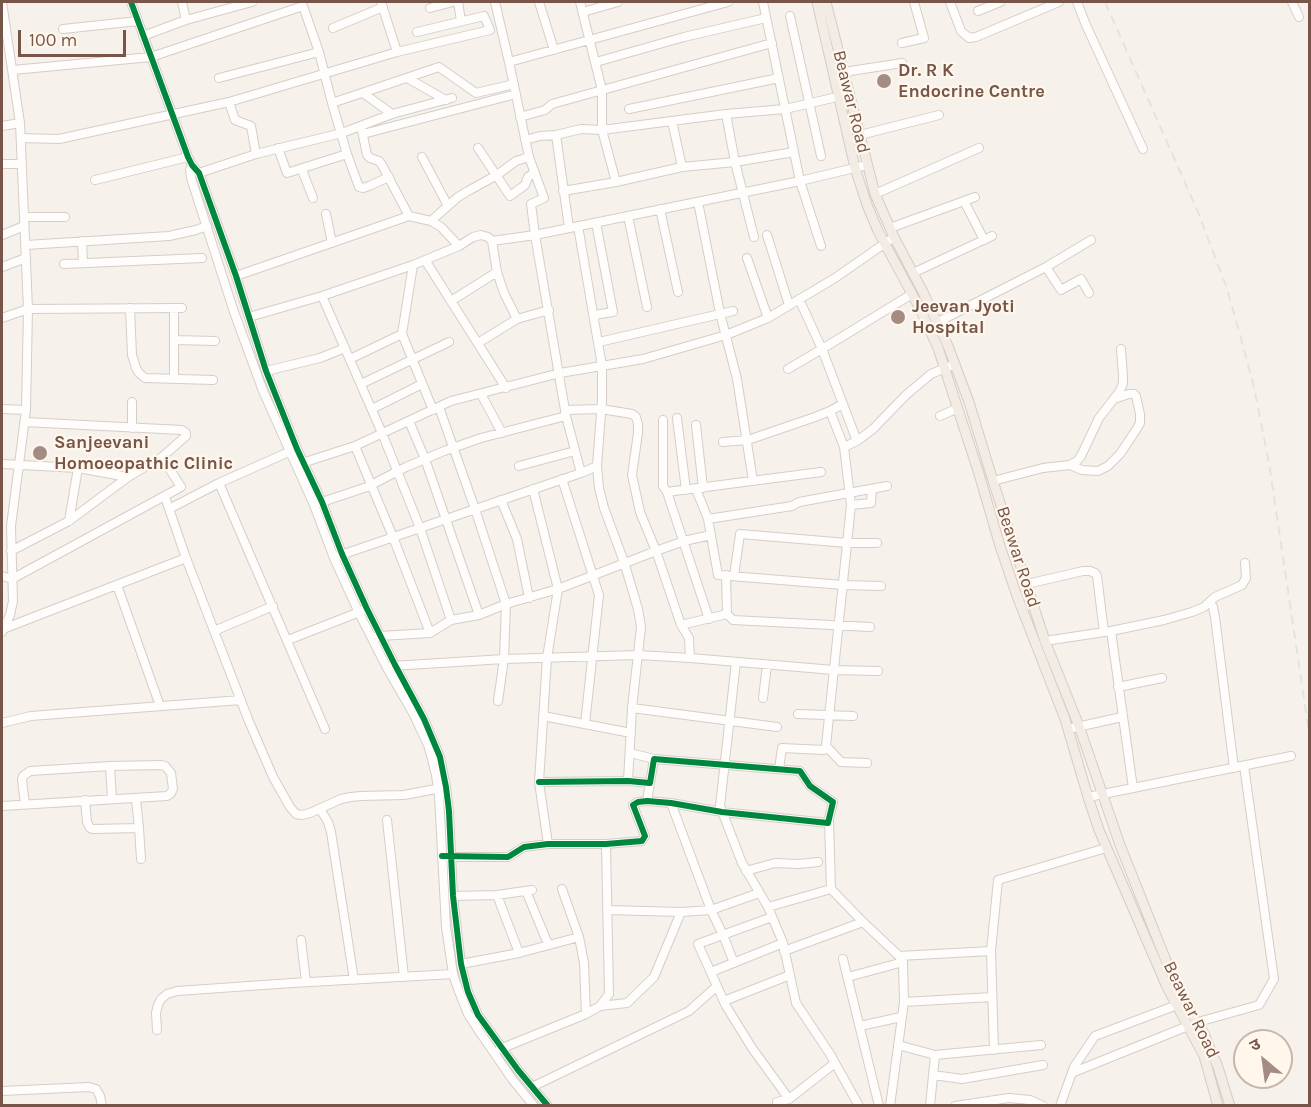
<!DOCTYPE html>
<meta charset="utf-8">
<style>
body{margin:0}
#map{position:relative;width:1311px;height:1107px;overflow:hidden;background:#f7f1eb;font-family:Karla,"Noto Sans Devanagari",sans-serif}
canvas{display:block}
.frame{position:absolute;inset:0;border:3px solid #775649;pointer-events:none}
.north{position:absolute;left:1233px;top:1029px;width:60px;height:60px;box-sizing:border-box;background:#fff6ec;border:2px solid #c9b6ab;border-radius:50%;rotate:331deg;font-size:16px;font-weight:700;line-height:24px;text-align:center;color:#775649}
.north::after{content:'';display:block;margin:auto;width:21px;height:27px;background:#a48c82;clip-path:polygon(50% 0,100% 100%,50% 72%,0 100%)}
.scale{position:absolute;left:18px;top:30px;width:108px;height:27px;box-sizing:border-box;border:3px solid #775649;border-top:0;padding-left:8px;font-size:18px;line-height:21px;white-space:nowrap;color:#775649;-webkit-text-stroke:4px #fff6ec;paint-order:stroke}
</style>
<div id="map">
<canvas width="1311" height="1107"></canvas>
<div class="frame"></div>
<div class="north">उ</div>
<div class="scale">100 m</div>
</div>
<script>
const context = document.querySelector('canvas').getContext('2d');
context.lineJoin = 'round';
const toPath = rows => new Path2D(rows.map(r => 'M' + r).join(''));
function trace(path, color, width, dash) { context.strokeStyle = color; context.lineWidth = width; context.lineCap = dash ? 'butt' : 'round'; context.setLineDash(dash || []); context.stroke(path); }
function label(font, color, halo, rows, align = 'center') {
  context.font = font + ' Karla,sans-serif'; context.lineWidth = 4.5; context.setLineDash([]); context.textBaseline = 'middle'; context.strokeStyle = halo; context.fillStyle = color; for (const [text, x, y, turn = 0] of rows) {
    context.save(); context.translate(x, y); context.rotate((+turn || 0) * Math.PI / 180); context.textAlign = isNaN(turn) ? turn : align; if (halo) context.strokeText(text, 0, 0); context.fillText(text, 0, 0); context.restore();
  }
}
const minor = toPath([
 [131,2,188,157,192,165,199,173,236,276,266,371,297,449,322,502,342,554,367,609,395,665,424,719,440,757,446,787,449,811,453,896,461,964,468,992,478,1015,518,1070,548,1106],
 [182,2,186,20],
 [381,2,397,52],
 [458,2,461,21],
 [495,2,509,62,529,157,544,198,531,204,535,235,566,416,581,473],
 [539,2,554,50],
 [580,2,602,90,602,130,616,182],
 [763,2,800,181,821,246],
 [950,2,961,31,969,38,976,37,1059,2],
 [1077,2,1086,25,1143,149],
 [1292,2,1299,17],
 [430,8,453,2],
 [978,11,1000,2],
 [583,12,618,2],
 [790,16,821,156],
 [333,28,383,7],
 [63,29,138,21],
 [143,36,186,20,252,2],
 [902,43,924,38,914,2],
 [509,62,728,2],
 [596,62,684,37,766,18],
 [13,70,151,57,303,6,319,52,332,103,347,154,287,173,278,148],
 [844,72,902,63],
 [219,78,319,52],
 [407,78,446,100],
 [363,93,392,114],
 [229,102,235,120,251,126,256,154],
 [332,103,439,67,476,93,514,84],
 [629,109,779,78],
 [726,114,735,162,754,237],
 [520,117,545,110,552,104,772,43],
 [672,121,682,167,735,162,794,152],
 [2,126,20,123],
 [362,131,367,155,370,158,379,161,382,165,409,216],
 [363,134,516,94],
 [556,135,569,228],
 [860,135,939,115],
 [21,138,59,139,229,102,397,52,490,30,484,16,417,32],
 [525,140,540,136,556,135,581,129,602,130,726,114,785,109,850,94],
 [478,148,510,196,525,185,528,177,534,173],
 [347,154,359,187,363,188,369,186,389,177],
 [422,157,448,206],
 [2,164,22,164],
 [192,165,190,170,191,178,234,312,263,391,314,505,334,558,359,613,387,668,413,713,428,745,432,759,436,775,439,796,446,927,453,974,458,989,468,1014,479,1031,512,1079,534,1106],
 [302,170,313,198],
 [199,173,256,154,342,133,392,114,452,98],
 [95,180,188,157],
 [563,191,616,182,682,167],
 [875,194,979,148],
 [964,201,984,240],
 [698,202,720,313,737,379,753,481],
 [660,209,678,292],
 [326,214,332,243],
 [628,216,647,307],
 [24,217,65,217],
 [431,221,458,197,468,191,497,175,516,161,529,157],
 [578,226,602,366,602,400,597,466,599,488,604,508,624,562,638,609,641,627,632,708,628,781],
 [890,228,975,197],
 [2,235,24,226],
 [767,235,789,305],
 [82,241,83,263],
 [492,241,535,235,800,181,867,165],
 [26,245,169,236,196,230,207,226],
 [747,258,768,318],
 [425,260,506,388],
 [64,264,202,258],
 [413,265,402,334,433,410],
 [2,267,26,258],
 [1046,267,1061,290,1081,279,1089,293],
 [913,273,992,236],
 [236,276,409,216,431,221,441,227,459,246],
 [322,296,382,433,420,528,451,620],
 [799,299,822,349,857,441],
 [451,301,497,272],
 [130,308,132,355,136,368,139,373,145,378,213,380],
 [174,308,174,378],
 [594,315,613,312,596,223],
 [249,317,322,296,413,265,459,246,473,237,481,235,488,237,492,241,497,272,504,293,517,319],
 [2,318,28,309,182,308],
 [938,322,1046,267,1091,240],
 [174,340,215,341],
 [599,342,733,311],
 [478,343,517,319,549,310],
 [350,359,402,334],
 [788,369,822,349,912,294],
 [266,371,320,358,345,348],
 [361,384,449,342],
 [481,394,502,433],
 [132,402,132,428],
 [439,407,475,509,506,604,504,659,498,701],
 [2,409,26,410],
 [372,409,422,384],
 [565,410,601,409,632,414,636,417,638,424,638,433,632,475,640,512,656,551,681,625,689,638,690,658],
 [830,411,844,447,851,505,826,746,841,762,867,763],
 [940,416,958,408],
 [677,418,686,490],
 [663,420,663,486,667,492,821,472],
 [409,421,425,459,479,615],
 [696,425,703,488],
 [723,442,748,440,815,417,830,411,843,404],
 [355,446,393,537,430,633],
 [844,447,857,441,873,429,906,395,931,374,955,364],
 [291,451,219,483,325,729],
 [2,464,78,468,128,477],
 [299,464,355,446,451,401,560,373,643,359,726,335,768,318,835,278,894,237],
 [1070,465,1082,470,1098,471,1108,466,1120,454,1136,430,1140,423,1140,414,1136,396,1134,394,1129,394,1114,399],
 [519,466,575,451],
 [562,479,599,595,585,724],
 [993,481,1043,468,1070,465,1077,461,1081,456,1099,418,1120,391,1123,383,1123,376,1121,349],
 [533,489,558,589,547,658,539,782,548,844],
 [696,489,708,519,718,575,843,585,881,586],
 [667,492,709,619],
 [165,497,186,558,248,719,273,777,290,807,296,814,302,815,310,813,341,799,351,797,361,796,404,795,441,788],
 [501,500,517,539,529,598],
 [319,503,367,487,406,467,444,451,481,438,566,416],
 [851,505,871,503,872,489],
 [169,509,219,483],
 [708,519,792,506,799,502,887,486],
 [69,521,78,468],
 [11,551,69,521,128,477,162,457,186,436,186,433,182,430,25,422],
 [338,556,581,473,597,466],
 [726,575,727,614],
 [2,576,12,579,181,487,162,457],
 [734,576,740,534,847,543,877,543],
 [1027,584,1083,571,1090,571,1095,573,1097,576,1104,632],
 [117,585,160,706],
 [1210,602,1213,607,1215,617,1234,768],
 [681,625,727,614,733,620,870,627],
 [3,629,186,558],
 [214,631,273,606],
 [2,632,10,615,13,601,11,526,26,410,28,309,20,123,2,2],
 [376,637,380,636,430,633,451,620,479,615,506,604,558,589,656,551,684,541,711,535],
 [288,640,362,611],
 [1045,641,1111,631,1164,620,1192,612,1204,607,1215,597,1242,585,1246,578,1245,563],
 [736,662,720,806,742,863,768,907,783,943,796,1003,830,1054,859,1106],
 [392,666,504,659,638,655,690,658,834,670,878,671],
 [1118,687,1162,678],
 [763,698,767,665],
 [632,708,777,727],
 [798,714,853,716],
 [543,716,631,733],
 [2,723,31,716,241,700],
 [1068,729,1122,717],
 [630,753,654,759],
 [110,766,112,799],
 [779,769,782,748,824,750,826,746],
 [1133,788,1291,756],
 [1088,797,1133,788,1111,631],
 [136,799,139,828],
 [85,800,87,822,90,828,93,829,139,828,141,859],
 [647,801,650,783],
 [671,803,711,910,723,935,734,963],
 [2,806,167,796,171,793,173,789,171,773,165,766,161,765,110,766,30,771,23,776,22,780,25,804],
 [320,809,328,822,331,832,354,980],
 [387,820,404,977],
 [829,820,831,889,863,922,899,956,903,962,904,1002,890,1106],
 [449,857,508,857,524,847,548,844,606,844,642,841,645,836,633,805,638,802,647,801,671,803,722,812,828,823,833,802,810,786,800,771,654,759,650,783,628,781,539,782],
 [746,871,775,863,799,864,818,862],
 [562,889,579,937,584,963,586,1014],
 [526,891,548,944],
 [497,895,519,953],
 [453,896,497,895,532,890],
 [768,907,831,889],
 [607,910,681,912,711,910,759,893],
 [772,917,698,944,726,1006,752,1048,789,1099,835,1063],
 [301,940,306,982],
 [784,951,863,922],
 [899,956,991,951],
 [843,959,879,1106],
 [461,964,519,953,579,937],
 [711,972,783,943],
 [848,977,903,962],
 [724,1001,790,975],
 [904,1002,992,997],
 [600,1006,627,1003,654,977,681,912],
 [1198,1022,1259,1005,1274,979,1244,766],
 [860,1026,901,1017],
 [157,1030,156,1013,158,1005,161,999,167,994,177,991,292,983,453,974],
 [898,1045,935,1055,1041,1045],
 [500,1049,586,1014,600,1006,609,994,606,844],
 [994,1050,991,951,998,880,1106,848],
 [1074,1072,1188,1026],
 [933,1075,962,1079,1043,1065],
 [532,1087,689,1011,717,986],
 [2,1091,89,1087,96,1089,100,1096,102,1106],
 [778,1106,777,1102,789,1099],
 [930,1106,935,1055],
 [955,1106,1009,1098,1030,1100,1043,1106],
 [1060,1106,1074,1067,1095,1036,1177,1005]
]);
const major = toPath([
 [817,2,855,168,867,205,878,231,920,309,938,348,979,474,1000,546,1017,596,1065,719,1088,797,1099,830,1167,987,1204,1056,1218,1106],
 [826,2,875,194,894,237,923,292,948,346,969,402,993,481,1045,641,1079,726,1120,845,1169,968,1183,998,1204,1034,1218,1067,1230,1106]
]);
trace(minor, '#d6cdc8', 10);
trace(major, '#d6cbc6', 11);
trace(minor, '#fefdfc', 8);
trace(major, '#f2ece5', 9);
trace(toPath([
 [1105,2,1198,212,1226,286,1236,320,1254,387,1269,463,1310,739]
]), '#e4e2e5', 2, [9, 6]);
trace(toPath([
 [131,2,188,157,192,165,199,173,236,276,266,371,297,449,322,502,342,554,367,609,395,665,424,719,440,757,446,787,449,811,453,896,461,964,468,992,478,1015,518,1070,548,1106],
 [442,856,508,857,524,847,548,844,606,844,642,841,645,836,633,805,638,802,647,801,671,803,722,812,828,823,833,802,810,786,800,771,654,759,650,783,628,781,539,782]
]), '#00873e', 6);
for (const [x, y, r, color] of [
 [884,81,8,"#a48c82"],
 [898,317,8,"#a48c82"],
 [40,453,8,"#a48c82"]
]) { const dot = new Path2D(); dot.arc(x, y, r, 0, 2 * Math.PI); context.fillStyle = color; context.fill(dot); trace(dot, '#fff6ec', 2); }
label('bold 18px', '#775649', '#fff6ec', [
 ["Dr. R K",898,71],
 ["Endocrine Centre",898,92],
 ["Jeevan Jyoti",912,307],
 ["Hospital",912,328],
 ["Sanjeevani",54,443],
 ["Homoeopathic Clinic",54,464]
], 'left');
label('18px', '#775649', '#fff6ec', [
 ["Beawar Road",851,102,76],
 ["Beawar Road",1018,557,72],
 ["Beawar Road",1191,1010,64]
]);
</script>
